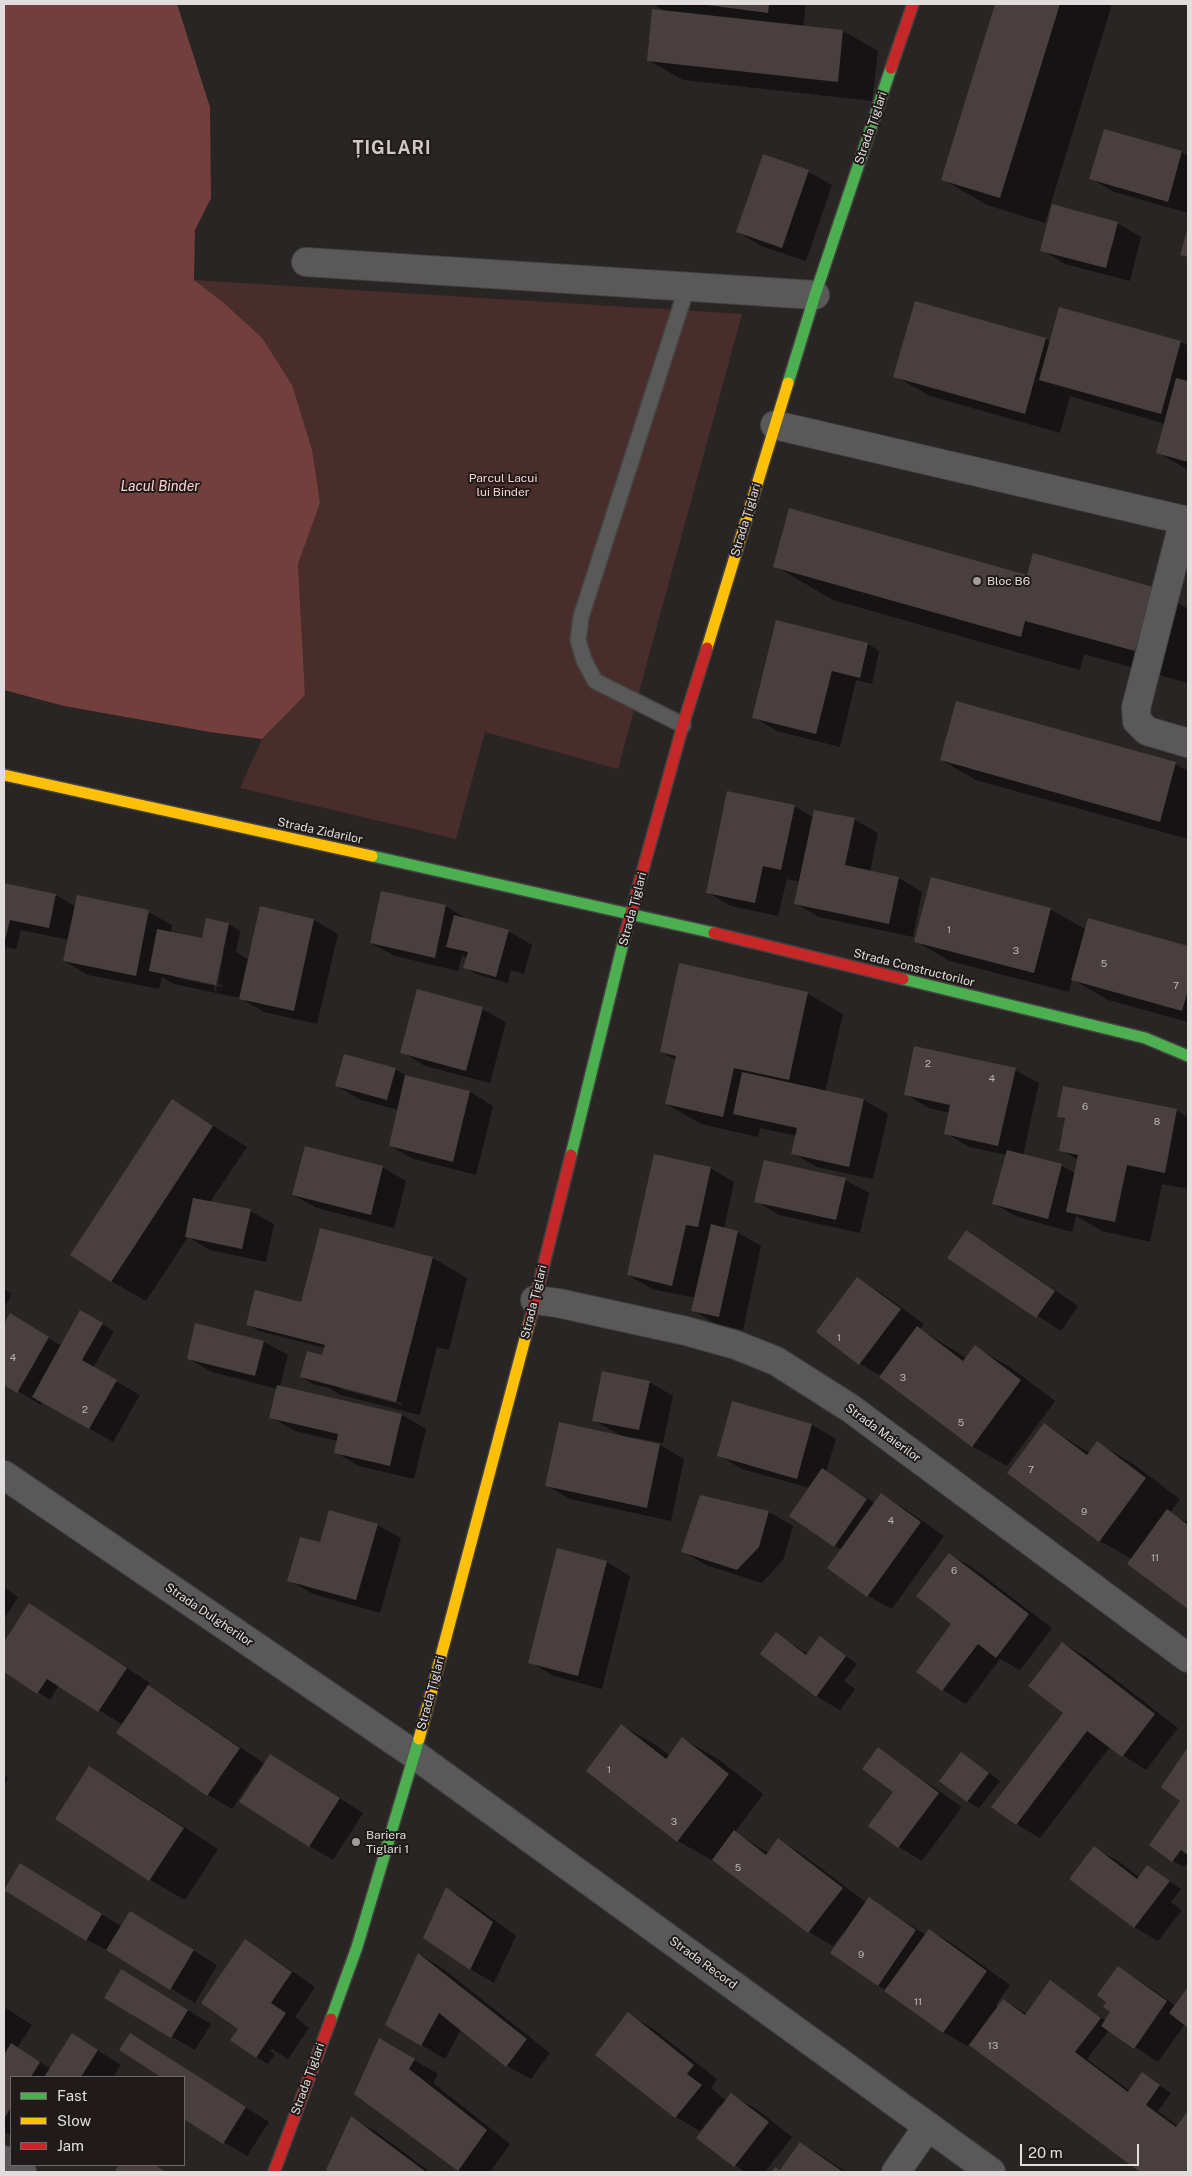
<!DOCTYPE html>
<meta charset="utf-8">
<style>
body{margin:0}
#map{position:relative;width:1192px;height:2176px;overflow:hidden;background:#282524;font-family:"Public Sans",sans-serif}
canvas{display:block}
.frame{position:absolute;inset:0;border:5px solid #e1dddd;pointer-events:none}
.legend{position:absolute;left:10px;top:2076px;width:175px;height:90px;box-sizing:border-box;background:#201a1a;border:1px solid #6d6868;margin:0;padding:6px 9px;list-style:none;font-size:15px;color:#e1dddd}
.legend li{display:flex;align-items:center;gap:10px;height:25px}
.legend b{width:25px;border:1px solid #6d6868}
.scale{position:absolute;left:1020px;top:2144px;width:119px;height:22px;box-sizing:border-box;border:2px solid #e1dddd;border-top:0;padding-left:6px;font-size:15px;line-height:18px;white-space:nowrap;color:#e1dddd;-webkit-text-stroke:4px #201a1a;paint-order:stroke}
</style>
<div id="map">
<canvas width="1192" height="2176"></canvas>
<div class="frame"></div>
<ul class="legend">
<li><b style="height:6px;background:#4caf50"></b>Fast</li>
<li><b style="height:6px;background:#ffc107"></b>Slow</li>
<li><b style="height:6px;background:#c62828"></b>Jam</li>
</ul>
<div class="scale">20 m</div>
</div>
<script>
const context = document.querySelector('canvas').getContext('2d');
context.lineJoin = 'round';
function paint(path, color) { context.fillStyle = color; context.fill(path, 'evenodd'); }
const toPath = rows => new Path2D(rows.map(r => 'M' + r).join(''));
function trace(path, color, width, dash) { context.strokeStyle = color; context.lineWidth = width; context.lineCap = dash ? 'butt' : 'round'; context.setLineDash(dash || []); context.stroke(path); }
function label(font, color, halo, rows, align = 'center') {
  context.font = font + ' "Public Sans",sans-serif'; context.lineWidth = 4; context.setLineDash([]); context.textBaseline = 'middle'; context.strokeStyle = halo; context.fillStyle = color; for (const [text, x, y, turn = 0] of rows) {
    context.save(); context.translate(x, y); context.rotate((+turn || 0) * Math.PI / 180); context.textAlign = isNaN(turn) ? turn : align; if (halo) context.strokeText(text, 0, 0); context.fillText(text, 0, 0); context.restore();
  }
}
paint(toPath([
 [194,280,742,314,618,769,485,732,456,839,240,788,262,739,305,694,298,564,320,503]
]), '#492d2b');
paint(toPath([
 [4,4,177,4,210,107,211,198,195,230,194,280,225,304,262,338,292,385,312,450,320,503,298,564,305,695,262,739,210,732,64,706,4,690]
]), '#723f3c');
paint(toPath([
 [652,4,806,4,803,27,843,31,878,51,872,101,683,80,648,60,665,11],
 [996,4,1112,4,1045,223,987,205,942,179],
 [1182,152,1188,156,1188,213,1114,192,1090,178],
 [764,156,809,172,832,185,806,261,761,246,738,232],
 [1117,223,1141,237,1130,281,1065,264,1042,250],
 [1046,339,1050,342,1181,342,1188,346,1188,470,1157,452,1165,424,1070,396,1060,433,930,396,895,376],
 [775,566,1028,576,1153,588,1188,609,1188,683,1084,654,1080,670,833,600],
 [868,644,879,651,872,684,856,680,840,747,777,731,753,717],
 [941,760,1175,764,1188,771,1188,839,976,780],
 [794,806,813,817,855,820,878,833,870,872,899,878,922,892,913,937,819,917,795,903,800,882,787,879,778,916,731,906,707,892],
 [4,884,56,895,76,907,148,912,172,925,171,933,208,941,229,924,240,931,236,952,249,960,261,907,314,920,338,934,317,1024,264,1012,240,998,174,984,162,977,159,989,88,975,64,961,69,940,21,930,16,949,4,947],
 [222,951,224,951,218,984,223,985,222,987,217,986,216,991,214,991,215,986,174,977,174,975],
 [382,892,446,906,470,921,508,931,532,945,524,974,511,970,508,983,477,974,465,968,468,958,462,955,458,971,395,956,371,943],
 [1050,909,1087,930,1089,920,1188,948,1188,1022,1108,1000,1072,979,1069,992,950,961,915,941],
 [680,965,808,994,843,1014,825,1092,864,1100,888,1114,873,1179,817,1167,793,1153,797,1136,760,1128,758,1137,701,1124,666,1104,676,1060,661,1052],
 [482,1009,506,1022,490,1083,425,1066,402,1052],
 [395,1069,411,1078,470,1092,493,1106,476,1175,414,1159,390,1146,399,1110,361,1100,337,1086],
 [1015,1070,1039,1083,1023,1155,1062,1166,1075,1173,1078,1160,1061,1150,1066,1120,1059,1116,1064,1088,1177,1111,1188,1117,1188,1189,1162,1184,1150,1242,1102,1231,1076,1216,1072,1232,1018,1217,994,1204,1007,1155,969,1147,946,1133,950,1113,929,1108,905,1094],
 [172,1100,247,1147,210,1202,250,1211,274,1224,266,1262,210,1250,188,1237,146,1301,111,1281],
 [382,1167,406,1181,394,1228,317,1208,293,1195],
 [710,1168,734,1182,724,1229,737,1232,761,1246,743,1330,716,1324,693,1310,695,1298,652,1289,628,1275],
 [845,1180,869,1193,860,1233,779,1215,756,1201],
 [966,1232,990,1246,1078,1306,1061,1331,949,1258],
 [433,1258,467,1278,449,1350,437,1347,420,1415,341,1395,329,1388,313,1384,302,1377,323,1357,325,1348,259,1331,247,1324,307,1305],
 [341,1387,402,1403,402,1405,341,1389],
 [857,1279,881,1293,924,1324,920,1329,966,1358,975,1347,1010,1367,1055,1401,1007,1466,972,1446,881,1376,860,1364],
 [4,1289,12,1294,4,1308],
 [81,1312,114,1331,93,1368,140,1395,113,1442,43,1402,41,1405,4,1383,4,1326,10,1315,62,1346],
 [196,1325,264,1342,288,1355,280,1386,402,1415,426,1429,414,1479,359,1466,335,1452,338,1441,295,1431,271,1417,278,1389,212,1372,188,1358],
 [649,1382,673,1396,663,1443,636,1438,635,1440,660,1445,684,1459,671,1521,570,1499,546,1485,622,1436,593,1420],
 [733,1403,812,1425,836,1439,826,1472,875,1503,882,1495,905,1509,944,1536,892,1609,868,1596,842,1550,835,1546,810,1488,742,1469,718,1455],
 [1044,1425,1090,1453,1097,1443,1132,1463,1180,1499,1170,1513,1188,1523,1188,1607,1129,1563,1132,1559,1100,1541],
 [701,1497,769,1512,793,1526,783,1560,762,1583,706,1565,682,1551],
 [377,1525,401,1538,380,1613,313,1594,289,1580,321,1544],
 [949,1554,973,1568,1052,1628,1020,1670,1000,1659,966,1704,943,1690,917,1672,953,1624],
 [607,1562,630,1576,602,1689,554,1676,530,1662],
 [4,1587,18,1597,4,1619],
 [30,1605,150,1683,147,1686,172,1701,265,1764,294,1769,363,1813,333,1860,309,1846,255,1774,232,1809,208,1795,117,1733,123,1725,59,1685,50,1700,4,1670,4,1644],
 [776,1634,808,1654,820,1638,857,1664,844,1681,855,1689,840,1710,816,1696],
 [1062,1643,1086,1657,1178,1728,1146,1770,1110,1747,1040,1838,1016,1824,1065,1713],
 [621,1725,656,1745,670,1756,683,1739,718,1759,763,1794,735,1832,768,1853,779,1840,802,1854,867,1903,870,1899,926,1935,929,1930,953,1944,1010,1985,996,2005,998,2007,1003,2000,1027,2014,1050,1982,1106,2021,1112,2012,1118,1968,1142,1982,1176,2006,1188,1989,1188,2026,1185,2024,1158,2062,1109,2030,1087,2059,1130,2091,1143,2074,1171,2093,1158,2111,1178,2126,1188,2113,1188,2172,1142,2172,969,2044,967,2046,943,2032,878,1985,843,1933,833,1946,809,1932,714,1859,713,1861,678,1841],
 [878,1749,962,1807,922,1861,899,1847,895,1792],
 [1188,1750,1188,1862,1184,1867,1173,1861,1186,1805,1162,1786],
 [973,1761,1000,1781,979,1808,967,1801],
 [90,1768,124,1788,218,1849,185,1900,150,1880,56,1819],
 [4,1775,9,1778,4,1785],
 [1094,1848,1118,1861,1140,1878,1148,1867,1181,1889,1171,1902,1182,1910,1158,1941,1134,1927],
 [44,1878,122,1927,154,1926,217,1965,195,2003,111,1952,87,1940],
 [446,1888,470,1902,516,1936,494,1983,470,1969],
 [245,1941,269,1955,315,1987,295,2017,309,2028,288,2059,272,2049,270,2051,275,2054,268,2064,256,2057,239,2031],
 [419,1954,442,1968,550,2053,531,2079,507,2066,461,2029,445,2059,386,2024],
 [145,1985,211,2024,195,2050,172,2037],
 [4,2007,32,2025,17,2048,51,2069,73,2035,121,2065,113,2077,11,2077,11,2136,4,2131],
 [628,2014,652,2028,717,2079,711,2088,726,2101,731,2095,755,2108,792,2137,765,2172,745,2172,698,2138,722,2107,720,2105,700,2131,676,2117,597,2055],
 [380,2040,438,2074,433,2083,510,2144,490,2172,462,2172,458,2170],
 [121,2050,213,2086,269,2122,247,2156,184,2118,184,2077,164,2077],
 [351,2118,375,2131,430,2172,331,2172,327,2170],
 [801,2143,824,2157,846,2172,773,2172,776,2168,780,2171],
 [121,2165,154,2165,166,2172,116,2172]
]), '#0007');
paint(toPath([
 [700,4,769,4,768,13],
 [995,4,1060,4,1000,198,941,180],
 [652,9,843,30,838,82,647,61],
 [1104,129,1182,151,1168,202,1089,179],
 [763,154,809,170,782,248,736,232],
 [1052,204,1118,222,1106,268,1040,251],
 [1188,227,1188,257,1180,255],
 [915,301,1046,338,1025,414,893,377],
 [1059,307,1181,341,1161,414,1039,380],
 [1176,378,1188,381,1188,462,1156,453],
 [789,508,1027,575,1033,553,1153,587,1135,651,1025,621,1021,637,773,567],
 [776,620,868,643,860,678,832,671,816,734,752,718],
 [956,701,1176,762,1160,822,940,760],
 [727,791,795,805,781,870,763,866,755,903,706,893],
 [814,810,855,818,845,865,899,877,889,924,794,904],
 [931,877,1051,908,1034,973,914,942],
 [4,883,56,894,49,928,10,920,4,944],
 [381,891,446,905,435,958,370,943],
 [77,895,149,910,136,976,63,961],
 [260,906,314,919,294,1011,239,999],
 [454,915,509,930,496,977,463,968,468,952,446,947],
 [206,918,229,923,216,985,149,971,157,929,202,938],
 [1088,918,1188,946,1188,990,1182,1011,1071,980],
 [679,963,808,992,789,1080,734,1068,723,1117,665,1104,676,1056,660,1052],
 [417,989,483,1007,466,1071,400,1053],
 [914,1046,1016,1068,998,1146,944,1134,950,1105,904,1095],
 [344,1054,396,1068,387,1100,335,1086],
 [742,1072,864,1099,849,1167,791,1154,797,1128,733,1114],
 [405,1075,470,1091,453,1162,389,1146],
 [1063,1086,1177,1109,1165,1173,1127,1165,1115,1222,1066,1212,1078,1155,1059,1151,1065,1118,1057,1117],
 [172,1099,213,1126,111,1282,70,1255],
 [305,1146,383,1166,371,1215,292,1195],
 [1007,1150,1062,1164,1048,1219,992,1204],
 [654,1154,711,1167,698,1227,686,1225,672,1286,627,1275],
 [764,1160,846,1178,836,1220,754,1202],
 [193,1198,251,1209,242,1249,185,1237],
 [711,1224,738,1231,719,1317,691,1311],
 [320,1228,433,1257,396,1402,300,1377,307,1351,322,1355,325,1345,246,1325,255,1290,301,1302],
 [966,1230,1055,1291,1036,1318,947,1258],
 [857,1277,901,1309,859,1365,816,1332],
 [80,1310,103,1323,82,1360,117,1380,89,1429,32,1397],
 [10,1313,49,1337,17,1393,4,1385,4,1324],
 [195,1323,264,1341,255,1376,187,1359],
 [917,1326,963,1361,975,1345,1021,1380,972,1447,879,1377],
 [602,1371,650,1381,639,1430,592,1421],
 [277,1385,402,1414,390,1466,334,1453,338,1434,269,1418],
 [732,1401,812,1424,797,1479,717,1456],
 [559,1422,660,1444,647,1508,545,1486],
 [1044,1423,1087,1455,1097,1441,1146,1478,1099,1542,1007,1473],
 [822,1468,867,1499,834,1547,789,1516],
 [881,1493,921,1522,867,1597,827,1568],
 [700,1495,769,1511,759,1547,737,1570,681,1552],
 [1167,1509,1188,1525,1188,1609,1127,1564],
 [329,1510,378,1524,356,1600,287,1581,300,1537,320,1542],
 [557,1548,607,1561,578,1676,528,1663],
 [949,1553,1029,1614,996,1658,978,1644,942,1691,916,1672,951,1624,916,1596],
 [29,1603,127,1668,98,1712,47,1679,37,1694,4,1672,4,1642],
 [776,1632,806,1655,820,1636,846,1656,816,1697,760,1654],
 [1062,1642,1155,1714,1122,1757,1087,1731,1016,1825,991,1807,1063,1713,1028,1686],
 [148,1685,240,1748,207,1796,116,1733],
 [621,1724,666,1759,682,1737,729,1774,677,1842,586,1771],
 [878,1747,939,1793,898,1848,868,1826,893,1792,862,1769],
 [1188,1747,1188,1855,1181,1850,1172,1862,1149,1845,1180,1801,1161,1787],
 [961,1752,989,1773,967,1802,939,1781],
 [270,1754,340,1798,309,1847,239,1802],
 [89,1766,184,1828,149,1881,55,1819],
 [734,1830,766,1855,778,1838,843,1888,808,1933,712,1860],
 [1094,1846,1137,1879,1147,1865,1170,1881,1134,1928,1069,1879],
 [20,1863,102,1914,86,1941,4,1890],
 [446,1887,493,1922,470,1970,423,1938],
 [869,1897,916,1930,878,1986,830,1953],
 [130,1911,194,1950,170,1990,106,1950],
 [929,1929,987,1971,943,2033,884,1991],
 [245,1939,292,1972,271,2003,286,2013,256,2058,230,2040,238,2029,201,2003],
 [418,1953,527,2039,506,2067,439,2013,421,2046,385,2025],
 [1118,1966,1167,2001,1134,2049,1101,2026,1110,2012,1103,2007,1106,2002,1097,1995],
 [121,1969,188,2010,171,2038,104,1998],
 [1050,1980,1101,2018,1075,2052,1128,2092,1142,2072,1160,2085,1146,2105,1176,2127,1188,2111,1188,2172,1140,2172,969,2045,1003,1999,1025,2015],
 [1188,1987,1188,2028,1169,2013],
 [628,2012,694,2065,687,2074,702,2085,675,2118,595,2055],
 [72,2033,98,2050,81,2077,44,2077],
 [130,2033,246,2107,223,2144,184,2119,184,2077,161,2077,119,2050],
 [379,2038,415,2059,409,2069,487,2130,458,2171,354,2094],
 [11,2043,40,2062,31,2077,11,2077,11,2107,4,2119,4,2055],
 [731,2093,769,2122,734,2167,696,2138],
 [351,2116,426,2172,329,2172,326,2170],
 [800,2142,843,2172,772,2172,775,2167,780,2170],
 [119,2165,155,2165,166,2172,114,2172]
]), '#493f3f');
const lane = toPath([
 [683,725,595,681,584,660,578,640,581,617,687,287]
]);
const street = toPath([
 [306,262,815,295],
 [775,425,1188,521],
 [1184,520,1136,708,1137,721,1147,731,1188,743],
 [535,1300,558,1303,686,1331,736,1345,776,1361,850,1408,1188,1658],
 [4,1475,415,1755,991,2172],
 [4,2160,22,2172],
 [896,2172,928,2126]
]);
const fast = toPath([
 [788,383,815,295,891,68],
 [372,856,714,933],
 [903,979,1145,1038,1188,1056],
 [571,1155,626,931],
 [331,2019,357,1947,419,1739]
]);
const slow = toPath([
 [707,648,788,383],
 [4,775,372,856],
 [419,1739,530,1320]
]);
const jam = toPath([
 [891,68,913,4],
 [626,931,683,725,707,648],
 [714,933,903,979],
 [530,1320,571,1155],
 [274,2172,331,2019]
]);
trace(lane, '#454242', 18);
trace(street, '#454242', 30);
trace(fast, '#454242', 14);
trace(slow, '#454242', 14);
trace(jam, '#454242', 14);
trace(lane, '#5a5959', 15);
trace(street, '#5a5959', 28);
trace(fast, '#4caf50', 11);
trace(slow, '#ffc107', 11);
trace(jam, '#c62828', 11);
for (const [x, y, r, color] of [
 [977,581,5,"#a09d9c"],
 [356,1842,5,"#a09d9c"]
]) { const dot = new Path2D(); dot.arc(x, y, r, 0, 2 * Math.PI); context.fillStyle = color; context.fill(dot); trace(dot, '#201a1a', 2); }
label('10px', '#bbb6b6', null, [
 ["1",949,930],
 ["3",1016,951],
 ["5",1104,964],
 ["7",1176,986],
 ["2",928,1064],
 ["4",992,1079],
 ["6",1085,1107],
 ["8",1157,1122],
 ["1",839,1338],
 ["4",13,1358],
 ["3",903,1378],
 ["2",85,1410],
 ["5",961,1423],
 ["7",1031,1470],
 ["9",1084,1512],
 ["4",891,1521],
 ["11",1155,1558],
 ["6",954,1571],
 ["1",609,1770],
 ["3",674,1822],
 ["5",738,1868],
 ["9",861,1955],
 ["11",918,2002],
 ["13",993,2046]
]);
label('12px', '#e1dddd', '#201a1a', [
 ["Strada Țiglari",871,128,-71],
 ["Strada Țiglari",746,520,-73],
 ["Strada Zidarilor",320,831,12],
 ["Strada Țiglari",633,909,-75],
 ["Strada Constructorilor",914,968,14],
 ["Strada Țiglari",534,1302,-76],
 ["Strada Maierilor",883,1433,36],
 ["Strada Dulgherilor",209,1615,34],
 ["Strada Țiglari",431,1693,-75],
 ["Strada Record",703,1963,36],
 ["Strada Țiglari",308,2079,-70]
]);
label('12px', '#f6d0cc', '#201a1a', [
 ["Parcul Lacui",503,478],
 ["lui Binder",503,492]
]);
label('12px', '#e1dddd', '#201a1a', [
 ["Bloc B6",987,581],
 ["Bariera",366,1835],
 ["Tiglari 1",366,1849]
], 'left');
label('italic 14px', '#fcd6d3', '#201a1a', [
 ["Lacul Binder",160,487]
]);
context.letterSpacing = '1px';
label('bold 18px', '#cfc7c7', '#201a1a', [
 ["ȚIGLARI",392,148]
]);
context.letterSpacing = '0px';
</script>
